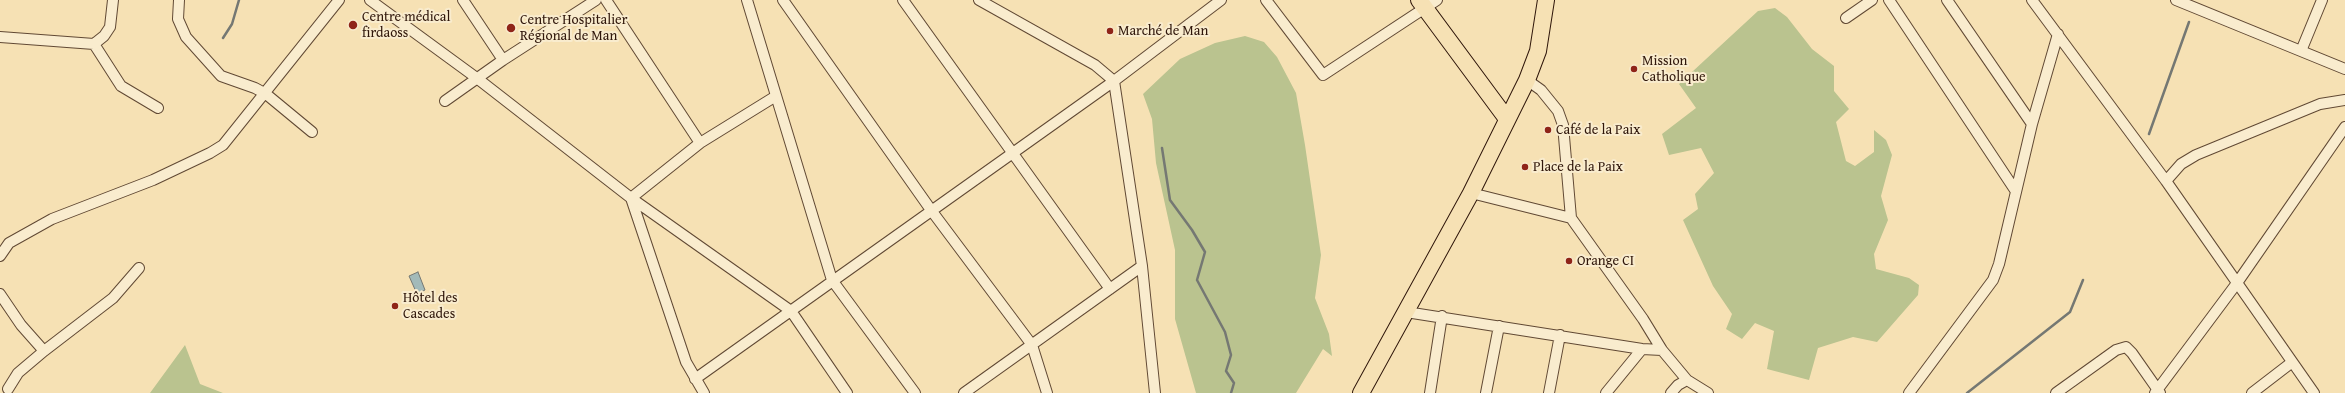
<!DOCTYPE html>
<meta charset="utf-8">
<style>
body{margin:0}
canvas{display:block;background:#f6e1b4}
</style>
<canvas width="2345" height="393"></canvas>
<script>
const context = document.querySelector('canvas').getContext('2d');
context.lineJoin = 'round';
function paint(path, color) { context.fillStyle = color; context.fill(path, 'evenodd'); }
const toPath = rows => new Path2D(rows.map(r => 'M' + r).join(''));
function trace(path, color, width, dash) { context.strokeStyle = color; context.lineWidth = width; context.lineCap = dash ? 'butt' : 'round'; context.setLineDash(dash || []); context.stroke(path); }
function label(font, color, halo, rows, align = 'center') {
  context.font = font + ' "Gentium Book Plus",serif'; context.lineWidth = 4; context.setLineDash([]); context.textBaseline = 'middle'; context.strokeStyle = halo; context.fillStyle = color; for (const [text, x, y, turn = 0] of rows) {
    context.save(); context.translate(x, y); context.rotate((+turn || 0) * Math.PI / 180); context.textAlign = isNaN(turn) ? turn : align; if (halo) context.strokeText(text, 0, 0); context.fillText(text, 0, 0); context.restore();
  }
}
paint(toPath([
 [1775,8,1787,17,1812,49,1834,66,1834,91,1849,109,1836,122,1846,161,1855,166,1874,152,1874,130,1886,140,1892,155,1881,196,1888,220,1874,254,1876,269,1909,278,1919,285,1918,295,1877,342,1853,337,1818,348,1809,380,1767,369,1774,331,1755,323,1742,339,1726,329,1732,314,1713,286,1683,220,1698,209,1695,194,1714,173,1701,148,1669,155,1662,134,1696,108,1679,84,1758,11],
 [1245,36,1264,42,1277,57,1296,93,1305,145,1321,255,1315,298,1329,334,1332,356,1323,349,1296,393,1196,393,1175,319,1175,250,1156,163,1152,119,1143,94,1180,59,1215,43],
 [185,345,200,384,223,393,150,393]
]), '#bac38f');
const water = toPath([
 [418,272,425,290,417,294,409,276,418,272]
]);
paint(water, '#a3bab9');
trace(water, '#757873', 1);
trace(toPath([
 [223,38,232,24,239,0],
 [2149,134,2189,22],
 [1162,148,1170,200,1192,230,1205,252,1197,280,1225,332,1231,355,1226,371,1234,383,1231,393],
 [1967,393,2070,312,2083,280]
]), '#757873', 2.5);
const minor = toPath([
 [179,0,178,19,186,37,221,76,255,88,266,94,312,132],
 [370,0,478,79,631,198,791,311,847,393],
 [463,0,503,60],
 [606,0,700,143],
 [747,0,832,280,915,393],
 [783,0,931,210,1032,345,1047,393],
 [903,0,1110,289],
 [979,0,1095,65,1114,81,1142,266,1155,393],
 [1266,0,1323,75,1437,0],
 [1889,0,2015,190],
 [1947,0,2032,124],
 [2032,0,2166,181,2314,393],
 [2176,0,2345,69],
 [1846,18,1872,0],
 [0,37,94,44,104,36,110,27,113,0],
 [94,44,121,86,158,108],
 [2301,51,2322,0],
 [1527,80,1541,90,1558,111,1563,125,1571,218],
 [445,101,503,60,596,0],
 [2166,181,2181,164,2196,155,2320,104,2345,100],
 [1471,193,1571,218,1643,319,1662,350,1687,380,1708,393],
 [0,256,9,243,52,219,153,180,210,153,223,145,339,0],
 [0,294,21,325,44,351],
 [1406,312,1642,349,1662,350],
 [695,379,1114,81,1221,0],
 [8,389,18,373,44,351,113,298,139,268],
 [704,393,686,362,631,198,700,143,776,96],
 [964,393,1142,266],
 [1430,393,1442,316],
 [1486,393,1499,326],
 [1549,393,1560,335],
 [1606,393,1642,349],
 [1671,393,1678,385,1687,380],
 [1909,393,1993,280,1999,264,2032,124,2058,34],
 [2056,393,2116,350,2126,347,2132,353,2160,393],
 [2155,393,2237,283,2345,127],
 [2252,393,2291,363]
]);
const primary = toPath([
 [1419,0,1507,119],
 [1361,393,1471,193,1527,80,1538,51,1546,0]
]);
trace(minor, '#614934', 12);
trace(primary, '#2f160a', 18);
trace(minor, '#f9ecce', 10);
trace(primary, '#f6e1b4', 16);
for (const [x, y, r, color] of [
 [353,25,5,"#8f2418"],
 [511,28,5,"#8f2418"],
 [1110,31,4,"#8f2418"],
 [1634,69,4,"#8f2418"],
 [1548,130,4,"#8f2418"],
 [1525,167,4,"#8f2418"],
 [1569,261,4,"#8f2418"],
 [395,306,4,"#8f2418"]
]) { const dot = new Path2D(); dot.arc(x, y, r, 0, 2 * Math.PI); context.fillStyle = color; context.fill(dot); trace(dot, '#f9ecce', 1.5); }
label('14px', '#2f160a', '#f9ecce', [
 ["Centre médical",362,17],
 ["firdaoss",362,33],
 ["Centre Hospitalier",520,20],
 ["Régional de Man",520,36],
 ["Marché de Man",1118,31],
 ["Mission",1642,61],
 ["Catholique",1642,77],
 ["Café de la Paix",1556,130],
 ["Place de la Paix",1533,167],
 ["Orange CI",1577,261],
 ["Hôtel des",403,298],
 ["Cascades",403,314]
], 'left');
</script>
